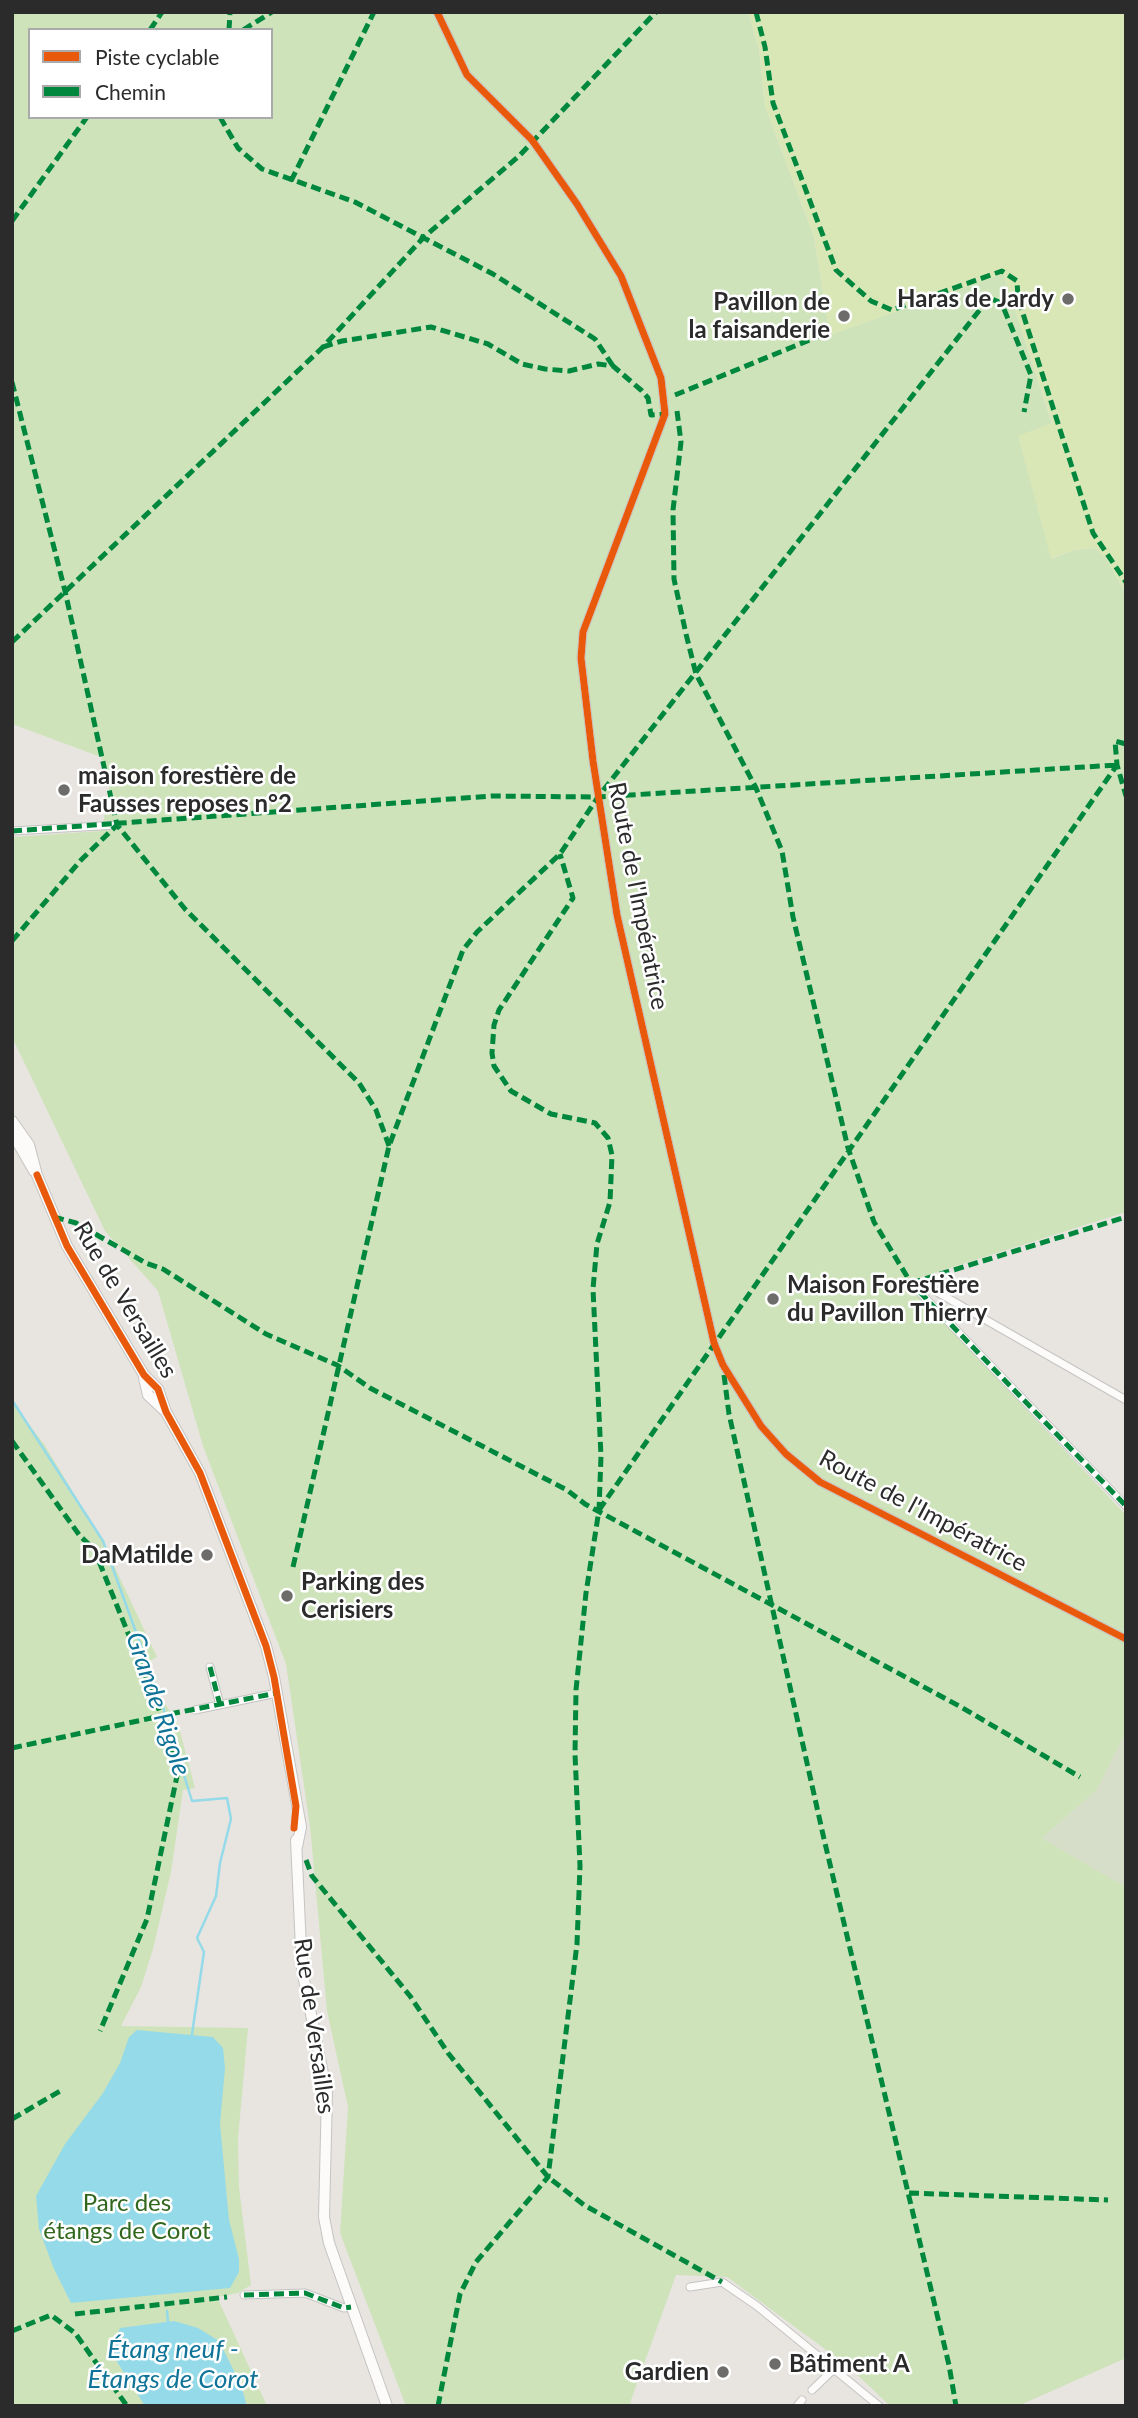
<!DOCTYPE html>
<meta charset="utf-8">
<style>
body{margin:0}
#map{position:relative;width:1138px;height:2418px;overflow:hidden;background:#e8e5e0;font-family:Lato,sans-serif}
canvas{display:block}
.frame{position:absolute;inset:0;border:14px solid #2b2b2b;pointer-events:none}
.legend{position:absolute;left:28px;top:28px;width:245px;height:91px;box-sizing:border-box;background:#fff;border:2px solid #aaa;margin:0;padding:9px 12px;list-style:none;font-size:21px;color:#2b2b2b}
.legend li{display:flex;align-items:center;gap:14px;height:35px}
.legend b{width:35px;border:2px solid #aaa}
</style>
<div id="map">
<canvas width="1138" height="2418"></canvas>
<div class="frame"></div>
<ul class="legend">
<li><b style="height:9px;background:#e8590c"></b>Piste cyclable</li>
<li><b style="height:9px;background:#00873e"></b>Chemin</li>
</ul>
</div>
<script>
const context = document.querySelector('canvas').getContext('2d');
context.lineJoin = 'round';
function paint(path, color) { context.fillStyle = color; context.fill(path, 'evenodd'); }
const toPath = rows => new Path2D(rows.map(r => 'M' + r).join(''));
function trace(path, color, width, dash) { context.strokeStyle = color; context.lineWidth = width; context.lineCap = dash ? 'butt' : 'round'; context.setLineDash(dash || []); context.stroke(path); }
function label(font, color, halo, rows, align = 'center') {
  context.font = font + ' Lato,sans-serif'; context.lineWidth = 5; context.setLineDash([]); context.textBaseline = 'middle'; context.strokeStyle = halo; context.fillStyle = color; for (const [text, x, y, turn = 0] of rows) {
    context.save(); context.translate(x, y); context.rotate((+turn || 0) * Math.PI / 180); context.textAlign = isNaN(turn) ? turn : align; if (halo) context.strokeText(text, 0, 0); context.fillText(text, 0, 0); context.restore();
  }
}
paint(toPath([
 [12,12,748,12,759,49,765,106,814,237,830,335,1003,273,1052,424,1052,559,1074,550,1095,548,1106,558,1126,594,1126,1212,906,1282,1126,1515,1126,1739,1123,1738,1097,1790,1042,1838,1126,1887,1126,2358,1018,2406,890,2406,848,2366,727,2277,676,2275,630,2403,638,2406,406,2406,340,2233,348,2107,327,2011,310,1826,286,1664,203,1446,158,1291,105,1231,12,1037,12,837,101,831,110,793,101,757,12,724],
 [30,30,271,30,271,117,30,117],
 [12,1402,44,1444,102,1540,157,1657,148,1662,164,1702,178,1724,195,1788,183,1790,171,1872,153,1949,141,1987,121,2026,248,2028,238,2139,239,2187,251,2285,238,2293,217,2297,267,2406,12,2406]
]), '#cee3ba');
paint(toPath([
 [1123,1738,1126,1739,1126,1887,1042,1838,1097,1790]
]), '#d6ddc8');
paint(toPath([
 [748,12,1126,12,1126,594,1106,558,1095,548,1074,550,1051,559,1018,436,1052,423,1003,274,830,335,814,237,765,106,759,49]
]), '#d9e7b7');
paint(toPath([
 [137,2030,213,2037,223,2048,225,2068,220,2124,229,2220,239,2259,239,2272,230,2288,71,2303,54,2269,39,2229,36,2196,65,2144,103,2093,120,2063,129,2037],
 [174,2321,198,2328,219,2341,241,2385,247,2406,145,2406,114,2357,113,2345,120,2328]
]), '#95dae8');
trace(toPath([
 [12,1400,103,1541,163,1707,192,1801,227,1798,231,1819,220,1863,216,1896,197,1938,204,1952,192,2034],
 [167,2311,168,2322]
]), '#95dae8', 2.5);
const minor = toPath([
 [437,12,467,75,532,140,577,204,621,276,661,378,665,414,583,632,581,658,593,761,617,915,714,1343,723,1365,761,1426,786,1454,820,1482,1126,1639],
 [12,831,117,825],
 [911,1283,1126,1506],
 [911,1283,930,1288,1126,1400],
 [210,1667,220,1705],
 [195,1710,277,1693],
 [690,2287,722,2282,757,2306,879,2406],
 [244,2295,305,2293,344,2308,351,2307],
 [812,2390,835,2368],
 [797,2406,802,2400]
]);
const secondary = toPath([
 [12,1121,29,1145,37,1175,67,1246,144,1375,158,1389,166,1412,200,1473,266,1646,274,1677,301,1827,297,1847],
 [15,1127,15,1138,34,1171],
 [144,1378,148,1395,164,1410],
 [296,1840,302,1970,327,2093,324,2217,329,2243,387,2406]
]);
trace(minor, '#c4c4c3', 9);
trace(secondary, '#c4c4c3', 12);
trace(minor, '#fcfbfa', 7);
trace(secondary, '#fcfbfa', 10);
trace(toPath([
 [756,12,765,47,773,103,836,270,871,301,892,310,1002,271,1017,281,1018,298,1093,533,1126,582],
 [150,30,162,12],
 [229,30,230,12],
 [243,30,272,12],
 [220,117,238,148,262,169,355,202,493,274,595,339,613,366],
 [291,181,374,12],
 [12,221,87,117],
 [323,347,342,341,431,327,488,344,522,364,545,369,569,371,598,364,613,366,641,390,648,398,651,415,665,414],
 [12,382,65,591,117,825,185,909,359,1083,376,1110,389,1146],
 [675,395,829,332],
 [677,411,681,442,673,510,674,579,686,634,696,674,756,788,782,851,793,917,848,1148,874,1222,911,1283,1126,1506],
 [12,642,322,348,424,237,519,156,656,12],
 [1126,744,1115,741,1117,765,1126,796],
 [12,831,492,796,598,797,1117,765],
 [12,941,81,860,117,825],
 [54,1217,76,1223,146,1263,163,1269,266,1334,337,1365,370,1388,567,1490,585,1504,961,1707,1080,1777],
 [911,1283,1126,1217],
 [724,1375,729,1414,824,1839,949,2365,956,2406],
 [12,1441,80,1536,94,1549,166,1727,177,1776,147,1919,100,2031],
 [599,1510,1117,765],
 [293,1567,389,1146,463,950,477,932,560,854,598,797,989,298,999,302,1004,309,1031,375,1024,412],
 [210,1667,220,1705],
 [170,1714,277,1693],
 [12,1748,161,1716],
 [306,1860,312,1876,410,1996,448,2053,548,2177,584,2205,722,2282],
 [12,2119,62,2090],
 [909,2193,1108,2200],
 [244,2295,305,2293,344,2308,351,2307],
 [75,2314,227,2297],
 [12,2331,51,2315,75,2333,127,2406],
 [438,2406,460,2294,476,2262,548,2177,577,1944,580,1866,575,1754,576,1690,586,1593,599,1510,601,1456,593,1289,597,1244,610,1202,612,1155,608,1138,595,1123,551,1114,511,1091,494,1066,492,1053,494,1025,499,1010,573,898,560,854]
]), '#00873e', 5, [10, 5]);
trace(toPath([
 [437,12,467,75,532,140,577,204,621,276,661,378,665,414,583,632,581,658,593,761,617,915,714,1343,723,1365,761,1426,786,1454,820,1482,1126,1639],
 [37,1175,67,1246,144,1375,158,1389,166,1412,200,1473,266,1646,274,1677,296,1806,294,1828]
]), '#e8590c', 7);
for (const [x, y, r, color] of [
 [1068,299,7,"#6d6c6a"],
 [844,316,7,"#6d6c6a"],
 [64,790,7,"#6d6c6a"],
 [773,1299,7,"#6d6c6a"],
 [207,1555,7,"#6d6c6a"],
 [287,1596,7,"#6d6c6a"],
 [775,2364,7,"#6d6c6a"],
 [723,2372,7,"#6d6c6a"]
]) { const dot = new Path2D(); dot.arc(x, y, r, 0, 2 * Math.PI); context.fillStyle = color; context.fill(dot); trace(dot, '#fff', 2.5); }
label('bold 24px', '#2b2b2b', '#fff', [
 ["Haras de Jardy",1054,299],
 ["Pavillon de",830,302],
 ["la faisanderie",830,330],
 ["maison forestière de",78,776,"left"],
 ["Fausses reposes n°2",78,804,"left"],
 ["Maison Forestière",787,1285,"left"],
 ["du Pavillon Thierry",787,1313,"left"],
 ["DaMatilde",193,1555],
 ["Parking des",301,1582,"left"],
 ["Cerisiers",301,1610,"left"],
 ["Bâtiment A",789,2364,"left"],
 ["Gardien",709,2372]
], 'right');
label('24px', '#2b2b2b', '#fff', [
 ["Route de l'Impératrice",638,896,79],
 ["Rue de Versailles",125,1300,59],
 ["Route de l'Impératrice",923,1511,28],
 ["Rue de Versailles",314,2026,82]
]);
label('24px', '#31671c', '#fff', [
 ["Parc des",127,2203],
 ["étangs de Corot",127,2231]
]);
label('italic 26px', '#107499', '#fff', [
 ["Grande Rigole",158,1704,71],
 ["Étang neuf -",173,2350],
 ["Étangs de Corot",173,2380]
]);
</script>
